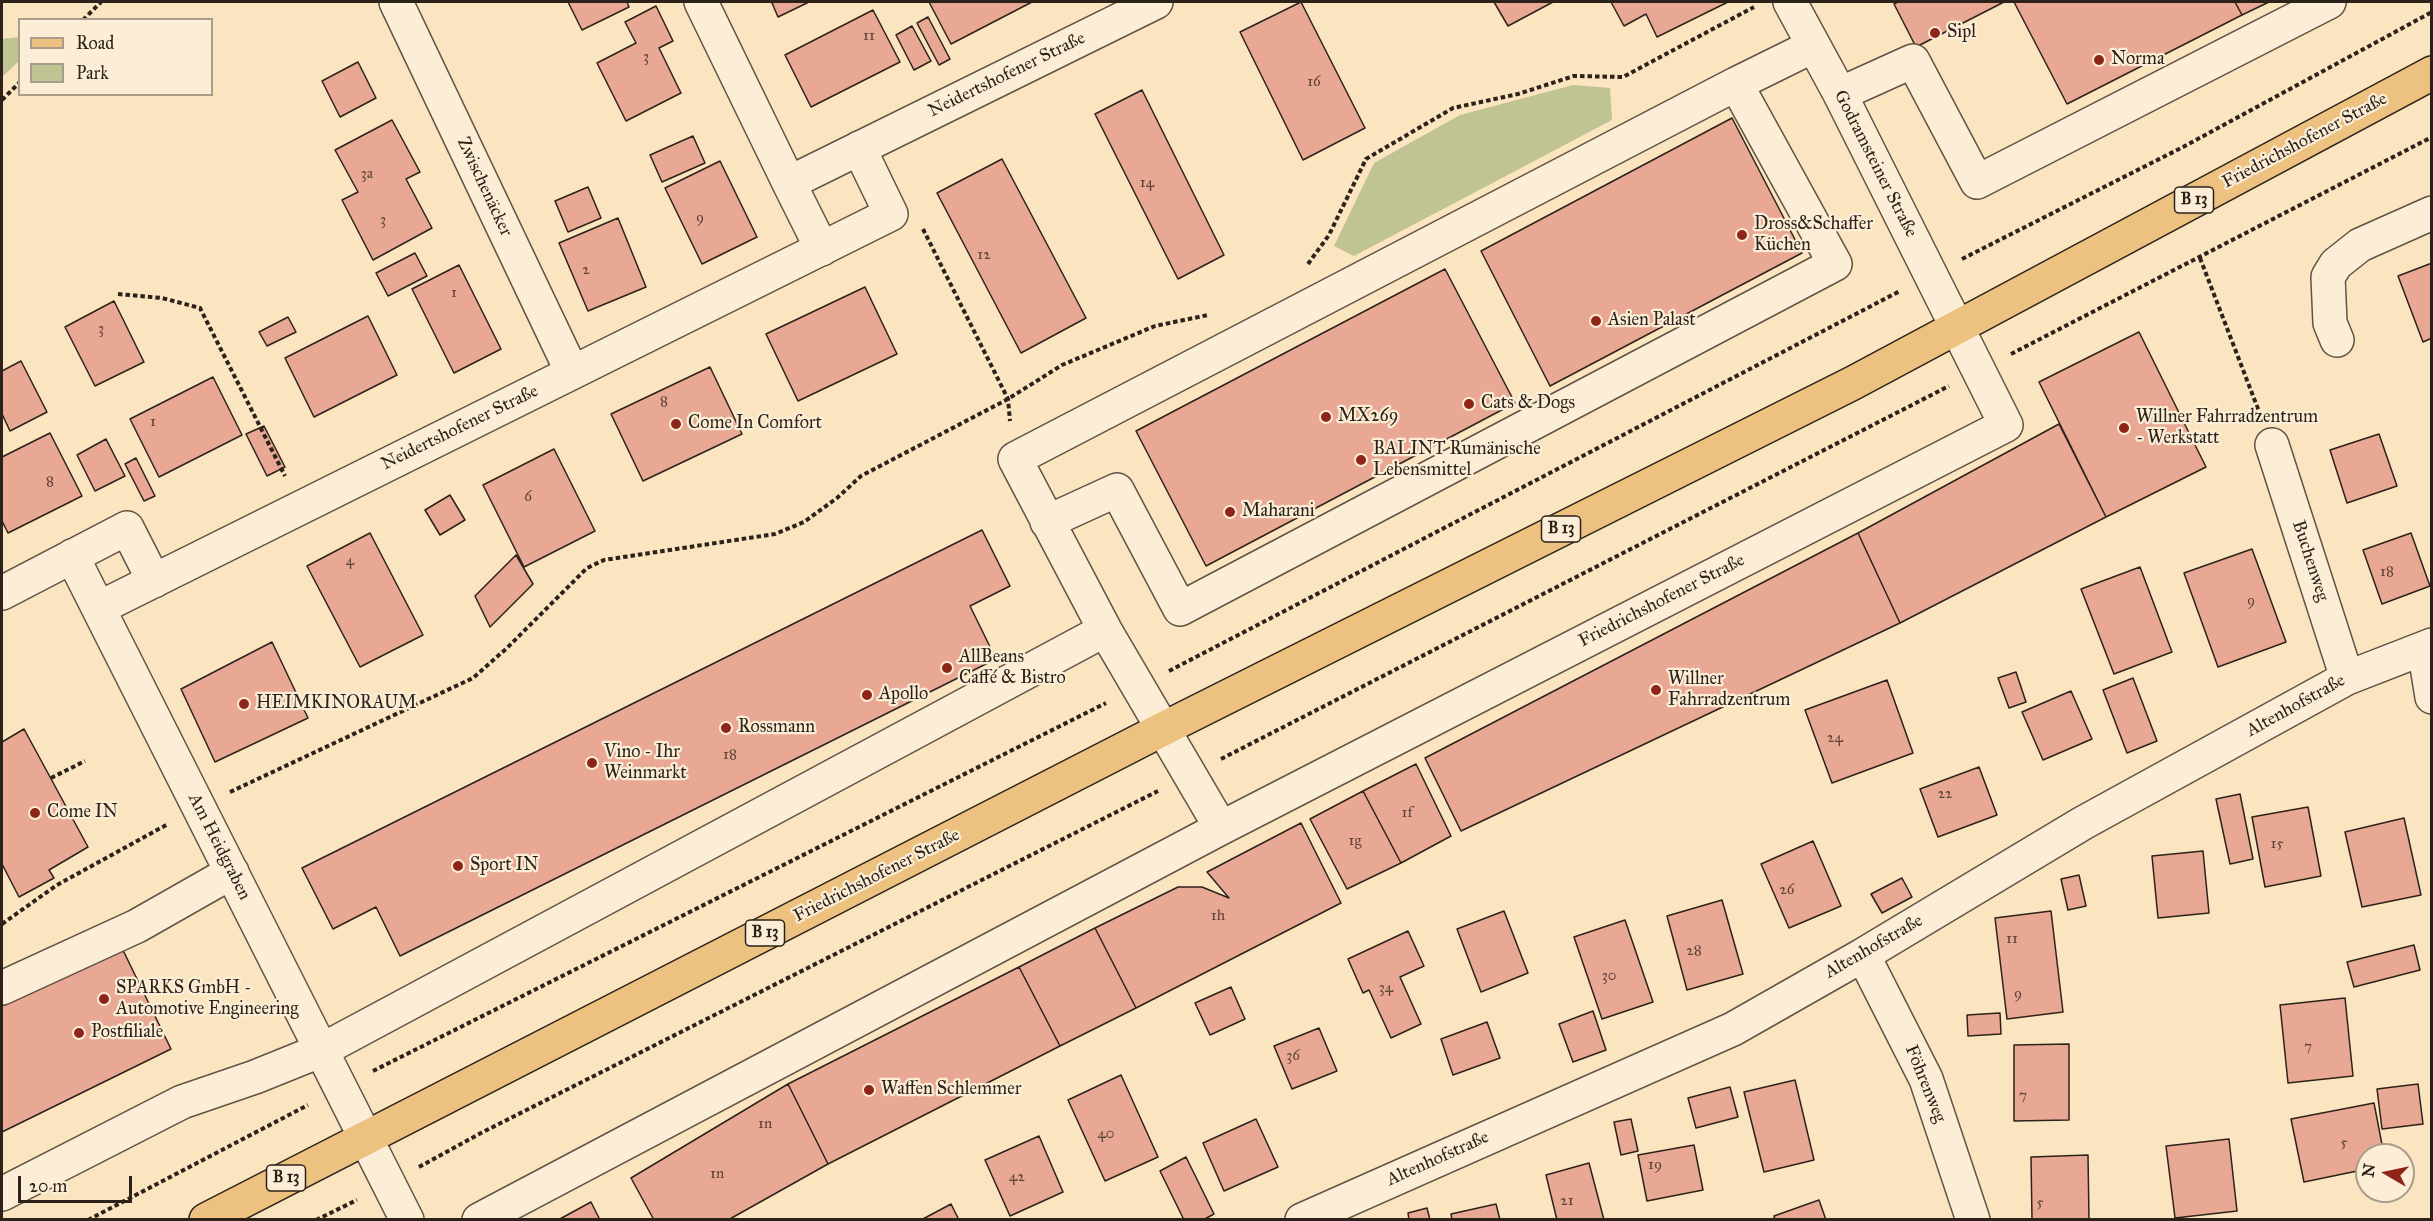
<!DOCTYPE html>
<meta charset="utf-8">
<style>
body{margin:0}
#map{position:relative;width:2433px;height:1221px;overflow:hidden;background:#fae5c0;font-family:"IM FELL Great Primer",serif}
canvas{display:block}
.frame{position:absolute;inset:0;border:3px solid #2c221a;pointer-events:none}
.legend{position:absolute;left:18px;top:18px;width:195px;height:78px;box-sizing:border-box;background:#fceed6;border:2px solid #a99c8b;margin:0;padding:8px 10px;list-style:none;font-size:18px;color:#2c221a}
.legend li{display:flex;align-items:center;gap:12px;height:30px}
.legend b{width:30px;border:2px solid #a99c8b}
.north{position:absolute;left:2355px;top:1143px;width:60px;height:60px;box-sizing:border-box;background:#fceed6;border:2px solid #a99c8b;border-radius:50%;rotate:279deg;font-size:16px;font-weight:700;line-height:24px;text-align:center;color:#2c221a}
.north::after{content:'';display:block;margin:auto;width:21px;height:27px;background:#8f2418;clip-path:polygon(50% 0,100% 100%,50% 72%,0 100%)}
.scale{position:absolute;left:18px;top:1176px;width:114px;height:27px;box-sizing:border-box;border:3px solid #2c221a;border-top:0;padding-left:8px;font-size:18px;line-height:21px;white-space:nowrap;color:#2c221a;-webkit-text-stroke:4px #fceed6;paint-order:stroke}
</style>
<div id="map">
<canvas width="2433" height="1221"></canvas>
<div class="frame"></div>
<ul class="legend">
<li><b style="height:8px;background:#edc280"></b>Road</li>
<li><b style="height:16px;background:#bfc492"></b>Park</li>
</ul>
<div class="north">N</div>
<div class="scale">20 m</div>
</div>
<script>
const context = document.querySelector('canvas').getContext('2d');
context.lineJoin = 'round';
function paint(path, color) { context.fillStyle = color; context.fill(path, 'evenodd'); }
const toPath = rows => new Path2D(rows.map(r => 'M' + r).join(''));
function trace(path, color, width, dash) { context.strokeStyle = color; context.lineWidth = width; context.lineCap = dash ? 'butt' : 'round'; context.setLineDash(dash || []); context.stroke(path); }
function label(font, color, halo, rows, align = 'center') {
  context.font = font + ' "IM FELL Great Primer",serif'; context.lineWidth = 4.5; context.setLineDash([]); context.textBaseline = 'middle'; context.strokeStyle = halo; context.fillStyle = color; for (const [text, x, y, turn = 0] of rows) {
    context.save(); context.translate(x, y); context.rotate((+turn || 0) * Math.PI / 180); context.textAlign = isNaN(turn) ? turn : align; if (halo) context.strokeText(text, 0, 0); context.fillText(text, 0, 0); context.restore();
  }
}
paint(toPath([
 [19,37,19,61,2,77,2,39],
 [1573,85,1610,88,1612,120,1354,256,1334,246,1374,163,1460,115]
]), '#bfc492');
const building = toPath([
 [568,2,627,2,629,7,582,30,568,2],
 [775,2,809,2,778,17,772,3,775,2],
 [929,2,1032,2,951,44,929,2],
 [1301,2,1365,128,1303,160,1240,32,1301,2],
 [1494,2,1553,2,1508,26,1494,2],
 [1611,2,1728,2,1657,37,1646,14,1624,26,1611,2],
 [1898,2,2004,2,1916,47,1894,4,1898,2],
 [2014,2,2235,2,2242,15,2067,104,2014,2],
 [2235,2,2269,2,2242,15,2235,2],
 [656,6,673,41,659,48,681,93,626,121,597,63,636,43,625,22,656,6],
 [873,10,900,62,811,107,785,55,873,10],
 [928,17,950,59,939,65,917,23,928,17],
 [912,26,931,61,914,70,896,35,912,26],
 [358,62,376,98,340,117,322,81,358,62],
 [1142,90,1224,255,1178,279,1095,114,1142,90],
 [1732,118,1802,253,1550,386,1481,251,1732,118],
 [392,120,420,172,406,179,432,228,373,260,342,200,358,192,335,150,392,120],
 [693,136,705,163,662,182,650,155,693,136],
 [1002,159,1086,318,1021,353,937,193,1002,159],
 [720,161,757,237,702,264,665,188,720,161],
 [588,187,601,218,568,232,555,201,588,187],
 [618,218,646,287,588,311,559,243,618,218],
 [415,253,427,276,388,296,376,273,415,253],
 [2432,263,2432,338,2423,342,2398,276,2432,263],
 [459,265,501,349,454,373,412,289,459,265],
 [1445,269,1515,403,1206,566,1136,431,1445,269],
 [865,287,897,354,798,401,766,334,865,287],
 [114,301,144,362,95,386,65,327,114,301],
 [368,316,397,375,314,417,285,358,368,316],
 [288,317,296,332,267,346,259,332,288,317],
 [2139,332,2206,467,2106,517,2039,382,2139,332],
 [21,361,47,412,10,431,2,414,2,371,21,361],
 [710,367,742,434,643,481,611,414,710,367],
 [213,377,242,435,159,477,130,419,213,377],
 [2059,424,2106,517,1900,623,1858,533,2059,424],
 [264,426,285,467,267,476,246,434,264,426],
 [50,433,82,496,8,533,2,521,2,457,50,433],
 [2379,434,2397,486,2347,503,2330,450,2379,434],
 [106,439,125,476,95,491,77,455,106,439],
 [554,449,595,531,524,567,483,485,554,449],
 [136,458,155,496,144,501,125,464,136,458],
 [450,495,465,520,440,535,425,510,450,495],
 [982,530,1010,586,970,606,996,659,400,956,376,907,333,929,302,868,982,530],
 [370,533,423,635,360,667,307,566,370,533],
 [1858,533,1900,623,1461,831,1425,758,1858,533],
 [2411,533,2430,586,2382,604,2363,550,2411,533],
 [2252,549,2286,642,2218,667,2184,573,2252,549],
 [516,555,533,584,490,627,475,596,516,555],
 [2140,567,2172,652,2114,674,2081,589,2140,567],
 [272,642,308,718,215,762,181,689,272,642],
 [2016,672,2026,702,2009,708,1998,678,2016,672],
 [2133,678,2157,741,2127,753,2103,690,2133,678],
 [1887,680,1913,753,1832,783,1805,710,1887,680],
 [2071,691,2092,739,2043,760,2022,712,2071,691],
 [24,729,88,847,49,870,54,878,19,897,2,864,2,742,24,729],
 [1416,764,1451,836,1401,863,1363,791,1416,764],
 [1979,767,1997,815,1938,837,1920,789,1979,767],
 [1363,791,1401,863,1347,889,1310,819,1363,791],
 [2240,794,2253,859,2230,864,2216,799,2240,794],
 [2308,807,2321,876,2265,887,2252,817,2308,807],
 [2404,818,2421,895,2362,907,2345,832,2404,818],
 [1301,823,1341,903,1136,1008,1095,928,1178,887,1202,887,1229,898,1207,872,1301,823],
 [1813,841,1841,906,1789,928,1761,864,1813,841],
 [2203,851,2209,913,2158,918,2152,856,2203,851],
 [2079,875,2086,906,2068,910,2061,879,2079,875],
 [1902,878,1912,897,1882,913,1871,894,1902,878],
 [1722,900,1743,974,1687,990,1667,916,1722,900],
 [1504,911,1528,973,1481,992,1457,929,1504,911],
 [2051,911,2063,1012,2007,1019,1995,918,2051,911],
 [1625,920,1653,1002,1602,1019,1574,937,1625,920],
 [1095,928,1136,1008,1060,1046,1019,967,1095,928],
 [1408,931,1424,966,1400,977,1421,1024,1391,1038,1369,990,1363,993,1348,959,1408,931],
 [120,944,171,1049,2,1132,2,1006,120,944],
 [2414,945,2420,970,2354,987,2347,962,2414,945],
 [1019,967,1060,1046,828,1164,788,1084,1019,967],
 [1231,987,1245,1019,1210,1035,1195,1003,1231,987],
 [2345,998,2353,1076,2288,1083,2280,1005,2345,998],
 [1593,1011,1606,1050,1573,1062,1559,1024,1593,1011],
 [2000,1013,2001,1034,1968,1036,1967,1015,2000,1013],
 [1487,1022,1500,1058,1453,1075,1441,1039,1487,1022],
 [1319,1028,1337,1071,1292,1089,1274,1046,1319,1028],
 [2069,1044,2069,1120,2014,1121,2014,1045,2069,1044],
 [1121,1075,1158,1157,1105,1181,1068,1100,1121,1075],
 [1795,1080,1814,1160,1764,1172,1744,1092,1795,1080],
 [788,1084,828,1164,728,1220,654,1220,631,1178,788,1084],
 [2418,1084,2423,1124,2382,1129,2377,1089,2418,1084],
 [1730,1087,1738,1117,1696,1128,1688,1098,1730,1087],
 [2374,1103,2384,1155,2367,1155,2367,1169,2304,1182,2291,1119,2374,1103],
 [1256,1119,1278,1167,1224,1191,1203,1143,1256,1119],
 [1631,1119,1638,1151,1621,1155,1614,1122,1631,1119],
 [1039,1136,1063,1192,1010,1216,985,1160,1039,1136],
 [2229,1139,2237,1211,2175,1218,2166,1146,2229,1139],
 [1694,1145,1703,1190,1647,1201,1638,1155,1694,1145],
 [2088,1155,2089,1220,2032,1220,2031,1157,2088,1155],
 [1186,1157,1214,1214,1203,1220,1184,1220,1160,1171,1186,1157],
 [1589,1163,1604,1220,1557,1220,1546,1175,1589,1163],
 [1819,1200,1826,1220,1775,1220,1774,1216,1819,1200],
 [591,1202,600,1220,558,1220,591,1202],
 [951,1204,959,1220,921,1220,951,1204],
 [1496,1204,1500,1220,1452,1220,1451,1214,1496,1204],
 [1427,1208,1430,1220,1409,1220,1408,1213,1427,1208]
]);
paint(building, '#e9a894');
trace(building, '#2c221a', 1.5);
const minor = toPath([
 [396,2,572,372],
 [701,2,789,183],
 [1840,94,1913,61,1977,182,2329,2],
 [822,249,789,183,1156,2],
 [2337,340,2330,323,2328,277,2336,264,2360,245,2432,213],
 [2272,445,2347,678],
 [1047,522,1117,490,1180,609,1835,264,1736,84,1813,46],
 [72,556,407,1220],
 [2,593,127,528,154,581],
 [99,608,891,214,859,148],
 [2424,648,2432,697],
 [1221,828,1105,630,1015,459,1736,84],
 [1863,955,1926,1079,1973,1220],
 [2,988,137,926,232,872],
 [2,1194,182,1102,255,1077,322,1050,1105,630],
 [479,1220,1221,828,2006,425,1840,94,1790,2],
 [1302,1220,1733,1029,1863,955,2083,823,2347,678,2432,645]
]);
const major = toPath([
 [206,1220,1163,729,1853,383,2432,73]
]);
trace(minor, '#605344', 36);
trace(major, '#2c221a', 36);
trace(toPath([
 [83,20,101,2],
 [2,100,20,82],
 [923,229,1008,399,1010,421],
 [2200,258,2260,414],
 [1962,259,2183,147,2432,12],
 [1308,264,1329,235,1366,159,1453,108,1518,94,1574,76,1623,77,1754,7],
 [118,294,162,298,200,308,285,476],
 [2011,354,2432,137],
 [1169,671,1900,291],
 [1221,759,1949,386],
 [51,778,85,761],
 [230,792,473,678,507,648,587,568,604,560,775,534,804,522,837,498,861,476,1008,399,1062,365,1155,326,1208,315],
 [2,924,57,885,168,824],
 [373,1071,1106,703],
 [419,1167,481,1133,1158,791],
 [88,1220,308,1105],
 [316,1220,357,1200]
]), '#2c221a', 4, [4.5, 3]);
trace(minor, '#fceed6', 33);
trace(major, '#edc280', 33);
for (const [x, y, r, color] of [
 [1935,33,6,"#8f2418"],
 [2099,60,6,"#8f2418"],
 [1742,235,6,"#8f2418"],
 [1596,321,6,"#8f2418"],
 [1469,404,6,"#8f2418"],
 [1326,417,6,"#8f2418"],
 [676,424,6,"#8f2418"],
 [2124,428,6,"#8f2418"],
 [1361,460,6,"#8f2418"],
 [1230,512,6,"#8f2418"],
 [947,668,6,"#8f2418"],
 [1656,690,6,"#8f2418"],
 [867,695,6,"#8f2418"],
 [244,704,6,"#8f2418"],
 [726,728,6,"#8f2418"],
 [592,763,6,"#8f2418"],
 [35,813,6,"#8f2418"],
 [458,866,6,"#8f2418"],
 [104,999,6,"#8f2418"],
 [79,1033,6,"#8f2418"],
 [869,1090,6,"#8f2418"]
]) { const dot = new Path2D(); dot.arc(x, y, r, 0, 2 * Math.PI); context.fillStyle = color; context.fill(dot); trace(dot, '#fceed6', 2); }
label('15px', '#5b4438', null, [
 ["11",869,36],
 ["3",646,57],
 ["16",1314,82],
 ["3a",367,174],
 ["14",1147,183],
 ["9",700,218],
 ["3",383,220],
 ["12",984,255],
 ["2",586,270],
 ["1",454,293],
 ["3",101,329],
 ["8",664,402],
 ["1",153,422],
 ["8",50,482],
 ["6",528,497],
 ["4",350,561],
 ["18",2387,572],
 ["9",2251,601],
 ["24",1835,738],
 ["18",730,755],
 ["22",1945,794],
 ["1f",1407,813],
 ["1g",1355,841],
 ["15",2277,844],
 ["26",1787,890],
 ["1h",1218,916],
 ["11",2012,939],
 ["28",1694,951],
 ["30",1609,976],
 ["34",1386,988],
 ["9",2018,994],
 ["7",2308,1047],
 ["36",1293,1056],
 ["7",2023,1096],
 ["1n",765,1124],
 ["40",1106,1134],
 ["5",2344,1143],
 ["19",1655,1165],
 ["1n",717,1174],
 ["42",1017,1177],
 ["21",1567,1201],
 ["5",2040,1203]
]);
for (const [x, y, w] of [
 [2194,200,39],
 [1561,529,39],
 [765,933,39],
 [286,1178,39]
]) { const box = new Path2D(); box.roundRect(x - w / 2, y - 13, w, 26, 4.5); context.fillStyle = '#fceed6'; context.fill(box); trace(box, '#2c221a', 1.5); }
label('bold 16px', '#2c221a', null, [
 ["B 13",2194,200],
 ["B 13",1561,529],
 ["B 13",765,933],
 ["B 13",286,1178]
]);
label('18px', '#2c221a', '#fceed6', [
 ["Sipl",1947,33],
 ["Norma",2111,60],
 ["Dross&Schaffer",1754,225],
 ["Küchen",1754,246],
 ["Asien Palast",1608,321],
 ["Cats & Dogs",1481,404],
 ["MX269",1338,417],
 ["Willner Fahrradzentrum",2136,418],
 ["- Werkstatt",2136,439],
 ["Come In Comfort",688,424],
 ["BALINT Rumänische",1373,450],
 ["Lebensmittel",1373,471],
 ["Maharani",1242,512],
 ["AllBeans",959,658],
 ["Caffé & Bistro",959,679],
 ["Willner",1668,680],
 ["Fahrradzentrum",1668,701],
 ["Apollo",879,695],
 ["HEIMKINORAUM",256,704],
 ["Rossmann",738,728],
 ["Vino - Ihr",604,753],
 ["Weinmarkt",604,774],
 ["Come IN",47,813],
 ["Sport IN",470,866],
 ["SPARKS GmbH -",116,989],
 ["Automotive Engineering",116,1010],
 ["Postfiliale",91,1033],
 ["Waffen Schlemmer",881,1090]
], 'left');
label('18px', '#2c221a', '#fceed6', [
 ["Neidertshofener Straße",1007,75,-26],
 ["Friedrichshofener Straße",2305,141,-28],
 ["Godramsteiner Straße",1875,164,63],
 ["Zwischenäcker",484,187,65],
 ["Neidertshofener Straße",460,428,-26],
 ["Buchenweg",2310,561,72],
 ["Friedrichshofener Straße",1662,601,-27],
 ["Altenhofstraße",2296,706,-29],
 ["Am Heidgraben",219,847,63],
 ["Friedrichshofener Straße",877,876,-27],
 ["Altenhofstraße",1874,947,-30],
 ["Föhrenweg",1925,1084,68],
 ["Altenhofstraße",1438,1159,-24]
]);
</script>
